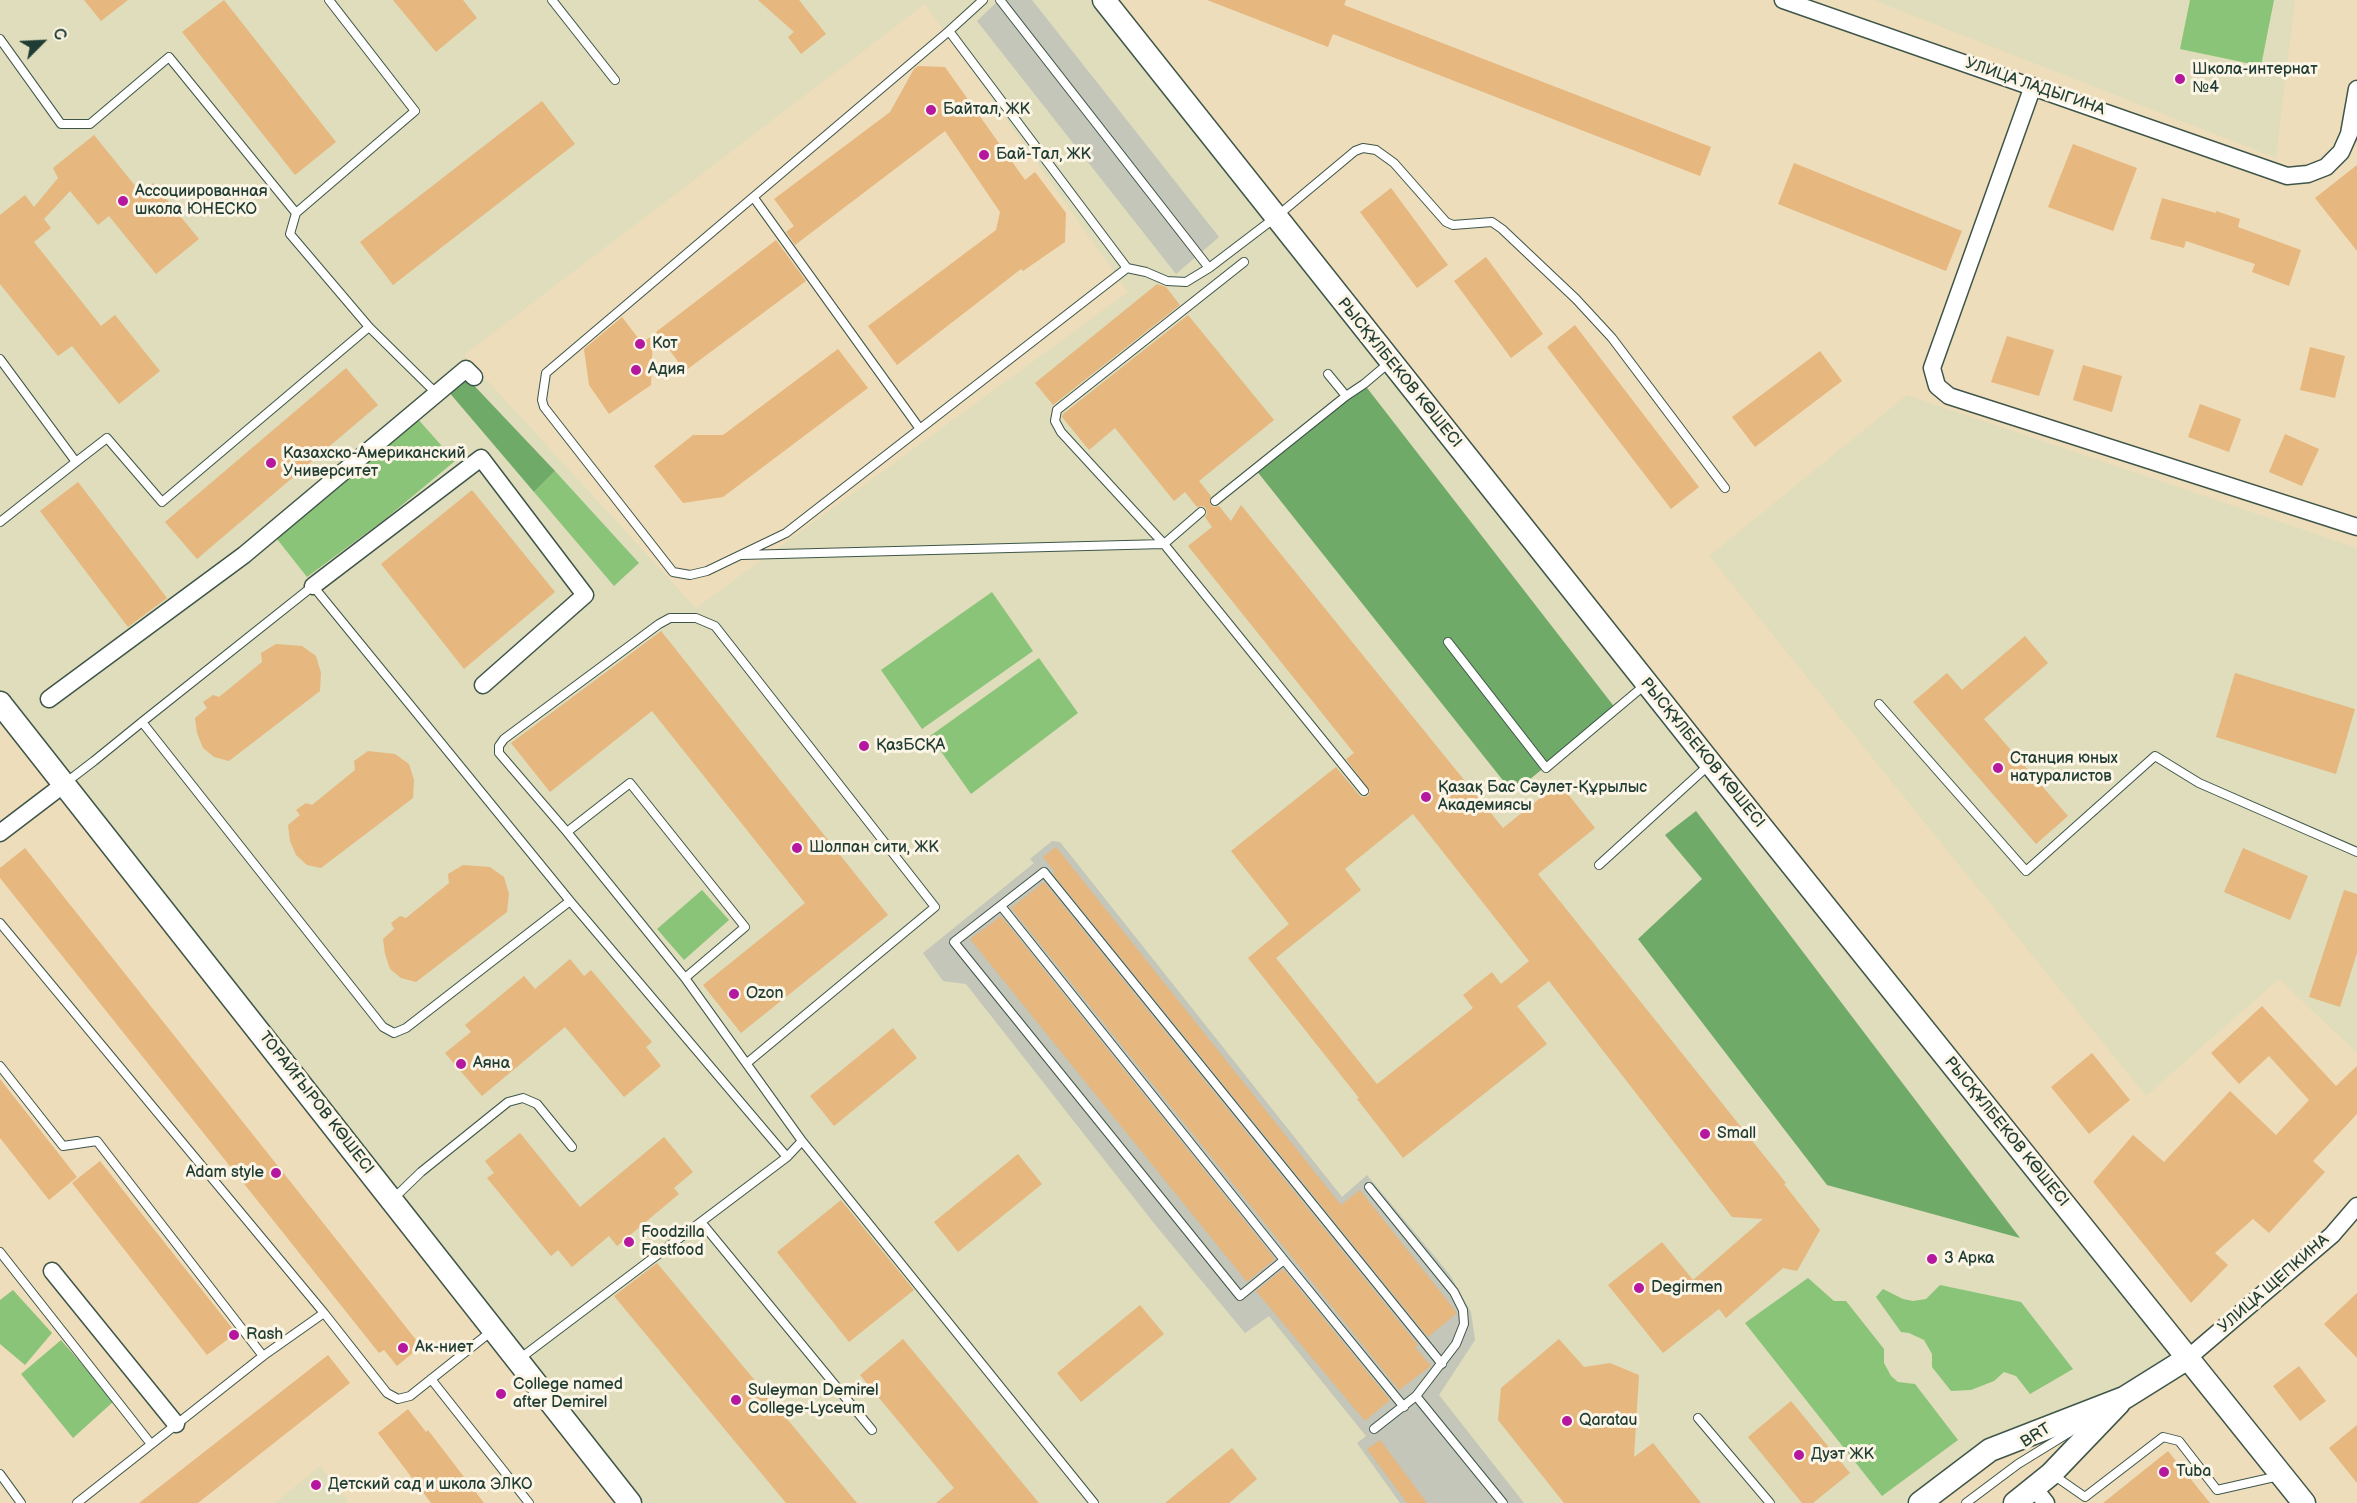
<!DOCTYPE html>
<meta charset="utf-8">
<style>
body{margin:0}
#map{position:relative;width:2357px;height:1503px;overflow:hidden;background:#eeddba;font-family:"Balsamiq Sans",sans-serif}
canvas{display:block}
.north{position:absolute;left:12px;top:12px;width:60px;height:60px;-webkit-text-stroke:4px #fcf5e5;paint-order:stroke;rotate:66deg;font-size:16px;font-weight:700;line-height:24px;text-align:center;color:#1f3d34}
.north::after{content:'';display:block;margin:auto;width:21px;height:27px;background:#1f3d34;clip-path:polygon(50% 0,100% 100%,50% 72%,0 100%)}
</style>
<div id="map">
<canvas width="2357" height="1503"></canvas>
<div class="north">С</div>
</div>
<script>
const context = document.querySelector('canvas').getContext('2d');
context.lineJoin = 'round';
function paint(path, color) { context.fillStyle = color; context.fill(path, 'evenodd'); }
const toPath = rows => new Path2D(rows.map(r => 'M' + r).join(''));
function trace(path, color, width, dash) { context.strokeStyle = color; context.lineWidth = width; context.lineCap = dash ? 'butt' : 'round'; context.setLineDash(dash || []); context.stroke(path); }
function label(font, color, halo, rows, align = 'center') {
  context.font = font + ' "Balsamiq Sans",sans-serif'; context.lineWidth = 6; context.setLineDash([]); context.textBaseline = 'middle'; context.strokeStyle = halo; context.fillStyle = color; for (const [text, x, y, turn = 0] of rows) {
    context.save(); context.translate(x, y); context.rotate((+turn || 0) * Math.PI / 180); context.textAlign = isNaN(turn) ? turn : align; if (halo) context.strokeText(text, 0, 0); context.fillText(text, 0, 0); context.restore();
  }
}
paint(toPath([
 [0,0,1104,0,2188,1358,1990,1450,1920,1503,630,1503,0,703],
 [925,4,1128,292,696,608,464,355],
 [1873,0,2295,0,2276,158],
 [1907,395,2357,548,2357,1053,2279,979,2146,1096,1709,556],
 [320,1466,349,1503,275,1503]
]), '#dfddbb');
paint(toPath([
 [999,0,1032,0,1219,237,1176,274,977,21],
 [1052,841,1060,842,1342,1197,1367,1175,1450,1275,1471,1312,1475,1340,1439,1395,1524,1503,1400,1503,1357,1443,1366,1436,1269,1316,1245,1333,1157,1227,966,984,943,981,923,953,1034,863,1030,859]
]), '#c3c6b9');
paint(toPath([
 [2190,0,2274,0,2261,66,2180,49],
 [417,418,455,461,384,520,307,577,277,539],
 [555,471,639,563,614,586,534,492],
 [992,592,1033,651,922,729,881,670],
 [1039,658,1078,713,971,794,930,736],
 [702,890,729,920,684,960,657,929],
 [1808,1278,1834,1301,1846,1301,1884,1349,1884,1363,1891,1376,1898,1382,1915,1384,1958,1440,1882,1496,1745,1323],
 [1940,1285,2021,1302,2073,1369,2030,1394,2016,1376,2004,1372,1994,1381,1971,1390,1951,1391,1932,1367,1932,1354,1924,1340,1909,1333,1901,1332,1876,1297,1883,1289,1903,1299,1913,1301,1926,1299],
 [13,1290,52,1333,25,1365,0,1344,0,1300],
 [61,1340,114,1401,73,1438,21,1374]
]), '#8ac479');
paint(toPath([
 [466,377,555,471,534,492,448,391],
 [1364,384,1616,709,1513,793,1256,470],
 [1696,811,2020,1238,1827,1185,1638,939,1702,879,1665,835]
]), '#6faa69');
paint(toPath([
 [84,0,128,0,101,21],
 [224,0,336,142,295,175,182,32],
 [393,0,463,0,477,18,436,52],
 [758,0,799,0,826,34,801,54,788,37,794,32],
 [1207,0,1346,0,1344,5,1711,147,1700,176,1333,34,1328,47],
 [918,66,945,67,1025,180,1035,172,1066,213,1065,242,1023,271,1021,269,897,365,868,326,996,230,1000,212,945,131,795,245,786,232,794,226,774,199,890,112,914,69],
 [542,101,575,144,393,285,360,242],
 [94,135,141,193,153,183,199,239,156,274,109,216,98,225,70,191,44,219,51,228,34,242,101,326,115,315,160,371,119,404,72,346,58,356,0,284,0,215,25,195,34,207,58,178,53,168],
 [2073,144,2137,168,2113,231,2048,207],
 [1794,163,1962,231,1946,271,1778,204],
 [2357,165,2357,251,2315,198],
 [1391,188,1448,265,1417,288,1360,212],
 [2162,198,2216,213,2216,211,2240,219,2238,227,2301,250,2289,286,2252,272,2255,264,2186,241,2184,248,2150,239],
 [776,240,806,281,685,371,656,332],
 [1486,257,1543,334,1511,358,1454,281],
 [1157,284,1166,287,1180,305,1053,405,1035,383],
 [1188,315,1274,420,1199,481,1211,496,1210,504,1213,507,1219,506,1231,521,1241,505,1503,828,1559,783,1595,828,1538,874,1786,1183,1784,1184,1820,1230,1797,1271,1783,1268,1726,1318,1719,1309,1663,1353,1608,1285,1662,1242,1693,1280,1763,1219,1732,1217,1549,981,1517,1006,1547,1044,1403,1158,1357,1099,1359,1098,1248,958,1289,924,1231,851,1336,767,1361,797,1368,796,1370,791,1346,759,1354,753,1188,546,1212,527,1205,517,1207,514,1206,508,1203,506,1197,507,1185,492,1174,501,1115,428,1089,450,1062,417,1063,414],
 [1413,814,1529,961,1501,984,1492,972,1463,995,1473,1008,1377,1084,1276,958,1361,890,1345,869],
 [622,317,642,343,653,335,651,385,609,414,589,385,584,349],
 [1575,325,1699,487,1671,509,1547,347],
 [2007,336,2054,350,2039,396,1991,382],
 [2310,347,2345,356,2335,398,2300,390],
 [838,349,868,388,723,497,683,503,654,466,693,435,723,435],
 [1820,351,1842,381,1755,447,1732,417],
 [2083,365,2122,376,2112,412,2073,400],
 [346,368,378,405,197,559,165,522],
 [2200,404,2241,419,2229,452,2188,437],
 [2285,434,2319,449,2302,486,2269,472],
 [78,482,167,598,128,627,40,511],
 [472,490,555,592,464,669,381,564],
 [661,631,888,915,741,1033,703,985,805,903,652,711,550,792,511,743],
 [2025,636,2048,663,1984,719,2068,816,2036,844,1913,702,1947,673,1962,690],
 [276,644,302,646,316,656,321,673,320,691,229,761,214,757,203,748,197,733,195,718,207,708,203,702,213,695,219,697,262,662,261,653],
 [2235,673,2355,709,2336,774,2216,737],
 [368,751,395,754,409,764,414,780,413,798,321,868,307,865,296,855,290,841,288,825,300,815,296,810,306,803,312,805,355,770,354,761],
 [1056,847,1341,1205,1360,1190,1457,1313,1428,1337,1053,874,1055,872,1043,857],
 [25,848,421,1346,397,1366,384,1350,379,1353,0,878,0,868],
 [2243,848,2308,876,2290,920,2224,892],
 [463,865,490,867,504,877,509,894,507,912,416,982,401,978,390,969,385,954,383,939,394,929,391,923,400,916,406,918,449,883,448,874],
 [1044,882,1418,1345,1415,1347,1431,1366,1399,1390,1011,908],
 [2344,890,2357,894,2357,953,2340,1007,2309,997],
 [1001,916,1275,1259,1247,1282,970,939],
 [570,959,584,976,591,970,652,1042,646,1047,661,1066,624,1097,565,1027,482,1096,445,1053,471,1032,465,1025,524,976,535,989],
 [2262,1006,2336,1086,2357,1066,2357,1114,2313,1161,2325,1172,2269,1233,2253,1219,2215,1253,2228,1265,2191,1303,2093,1182,2133,1135,2164,1162,2230,1091,2276,1135,2309,1100,2269,1056,2239,1084,2211,1053],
 [893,1028,917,1058,834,1126,810,1096],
 [2092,1053,2130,1100,2089,1134,2051,1087],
 [0,1079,77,1177,49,1200,0,1138],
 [520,1133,580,1207,664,1137,693,1172,674,1188,679,1194,617,1246,609,1236,572,1267,558,1250,551,1256,487,1178,494,1173,485,1161],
 [1018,1154,1042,1184,958,1252,934,1222],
 [100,1161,236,1333,207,1355,72,1183],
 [841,1200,914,1290,849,1342,777,1252],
 [657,1263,857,1503,786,1503,614,1296],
 [1283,1269,1390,1400,1365,1421,1256,1291],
 [2357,1293,2357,1358,2324,1324],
 [1140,1305,1164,1334,1081,1402,1057,1373],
 [903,1339,1039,1503,936,1503,954,1488,860,1375],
 [1559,1339,1584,1367,1610,1363,1639,1375,1634,1457,1653,1443,1701,1503,1564,1503,1498,1420,1501,1388],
 [328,1355,350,1383,198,1503,139,1503],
 [2299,1366,2326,1401,2300,1421,2273,1386],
 [1791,1401,1850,1473,1813,1503,1802,1503,1748,1437],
 [408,1409,426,1432,428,1430,484,1503,431,1503,378,1433],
 [2357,1425,2357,1483,2329,1448],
 [1380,1440,1427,1503,1407,1503,1367,1449],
 [1232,1448,1257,1479,1229,1503,1165,1503],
 [2168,1451,2210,1503,2103,1503]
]), '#e6b77f');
const lane = toPath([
 [552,0,615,80],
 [1000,0,1209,268],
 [949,31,546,373,542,400,544,407,673,572,690,575,707,571,786,533,1127,268,949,31,983,0],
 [0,39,61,124,90,124,169,57,296,213,415,111,329,0],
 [754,198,920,429],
 [296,213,290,234,369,327,437,394],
 [1127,268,1146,272,1167,281,1186,282,1209,268,1276,217,1355,151,1363,148,1376,150,1394,163,1446,222,1453,225,1492,222,1502,229,1576,299,1612,338,1725,488],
 [0,359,76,462,0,522],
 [1328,374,1346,396],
 [76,462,107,438,162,502,369,327],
 [1215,501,1346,396,1364,384,1390,362],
 [1201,512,1164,544,1364,791],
 [1164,544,1061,432,1055,421,1057,410,1244,262],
 [741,555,1164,544],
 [1448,642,1546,768,1646,684],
 [1879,704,2026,871,2155,756,2199,783,2357,852],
 [64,784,94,761,142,722,313,586,570,901,406,1028,394,1033,383,1027,142,722],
 [567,832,630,783,745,927,685,978],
 [1599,865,1710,764],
 [570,901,787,1157],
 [1001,906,1284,1260,1404,1407],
 [0,923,324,1313,387,1393,398,1399,410,1396,493,1330],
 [747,1063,935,907,715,626,696,618,670,618,659,624,504,739,499,746,499,753,567,832,685,978,802,1141],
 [0,1066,63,1146,97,1141,263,1356],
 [1369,1187,1454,1292,1463,1310,1464,1324,1456,1344,1416,1396,1374,1429],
 [392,1200,421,1172,508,1102,523,1098,537,1104,572,1147],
 [701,1222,872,1430],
 [0,1252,151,1444],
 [1284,1260,1240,1296,954,942,1044,872,1442,1364],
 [518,1360,787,1157,802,1141,1094,1503],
 [431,1379,529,1503],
 [1416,1396,1503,1503],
 [1698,1418,1770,1503],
 [0,1474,21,1503],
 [2052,1474,2085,1497,2163,1437,2179,1441,2217,1490,2279,1476],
 [77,1503,263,1356,324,1313],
 [1966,1503,2018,1464,2083,1424]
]);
const street = toPath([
 [1783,0,2287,176,2308,174,2326,167,2341,152,2349,134,2357,89],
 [2033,86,1932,368,1937,386,1949,396,2357,527],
 [313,586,481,458,585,595,483,685],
 [49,699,244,555,466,369,474,377],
 [0,833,63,785],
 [52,1271,176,1424],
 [2188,1358,2332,1235,2357,1206],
 [2034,1488,2046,1503]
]);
const secondary = toPath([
 [1104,0,1711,764,2304,1503],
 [0,703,630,1503],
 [1920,1503,1990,1450,2124,1398,2188,1358],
 [2015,1503,2051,1474,2119,1403]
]);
trace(lane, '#3e5548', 10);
trace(street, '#3e5548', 19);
trace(secondary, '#3e5548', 25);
trace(lane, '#fff', 8);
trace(street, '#fff', 16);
trace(secondary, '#fff', 22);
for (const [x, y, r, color] of [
 [2180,79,6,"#b5179e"],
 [931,110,6,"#b5179e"],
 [984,155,6,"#b5179e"],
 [123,201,6,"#b5179e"],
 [640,344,6,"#b5179e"],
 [636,370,6,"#b5179e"],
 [271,463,6,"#b5179e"],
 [864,746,6,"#b5179e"],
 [1998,768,6,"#b5179e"],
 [1426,797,6,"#b5179e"],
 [797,848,6,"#b5179e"],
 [734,994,6,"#b5179e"],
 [461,1064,6,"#b5179e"],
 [1705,1134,6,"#b5179e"],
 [276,1173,6,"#b5179e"],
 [629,1242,6,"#b5179e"],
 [1932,1259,6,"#b5179e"],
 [1639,1288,6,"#b5179e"],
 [234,1335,6,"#b5179e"],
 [403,1348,6,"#b5179e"],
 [501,1394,6,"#b5179e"],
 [736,1400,6,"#b5179e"],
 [1567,1421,6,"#b5179e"],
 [1799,1455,6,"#b5179e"],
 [2164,1472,6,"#b5179e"],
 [316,1485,6,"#b5179e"]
]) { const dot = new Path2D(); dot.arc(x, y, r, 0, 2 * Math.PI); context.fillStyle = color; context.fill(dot); trace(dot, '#fcf5e5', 2); }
label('16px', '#1f3d34', '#fcf5e5', [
 ["Школа-интернат",2192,70],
 ["№4",2192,88],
 ["Байтал, ЖК",943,110],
 ["Бай-Тал, ЖК",996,155],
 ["Ассоциированная",135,192],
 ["школа ЮНЕСКО",135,210],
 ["Кот",652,344],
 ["Адия",648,370],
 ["Казахско-Американский",283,454],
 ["Университет",283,472],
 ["ҚазБСҚА",876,746],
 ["Станция юных",2010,759],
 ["натуралистов",2010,777],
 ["Қазақ Бас Сәулет-Құрылыс",1438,788],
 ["Академиясы",1438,806],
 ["Шолпан сити, ЖК",809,848],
 ["Ozon",746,994],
 ["Аяна",473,1064],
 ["Small",1717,1134],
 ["Adam style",264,1173,"right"],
 ["Foodzilla",641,1233],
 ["Fastfood",641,1251],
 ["3 Арка",1944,1259],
 ["Degirmen",1651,1288],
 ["Rash",246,1335],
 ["Ак-ниет",415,1348],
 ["College named",513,1385],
 ["after Demirel",513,1403],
 ["Suleyman Demirel",748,1391],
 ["College-Lyceum",748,1409],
 ["Qaratau",1579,1421],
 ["Дуэт ЖК",1811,1455],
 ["Tuba",2176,1472],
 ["Детский сад и школа ЭЛКО",328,1485]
], 'left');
label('16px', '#1f3d34', '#fcf5e5', [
 ["УЛИЦА ЛАДЫГИНА",2035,87,19],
 ["РЫСҚҰЛБЕКОВ КӨШЕСІ",1399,373,51],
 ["РЫСҚҰЛБЕКОВ КӨШЕСІ",1702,753,51],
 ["ТОРАЙҒЫРОВ КӨШЕСІ",316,1103,52],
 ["РЫСҚҰЛБЕКОВ КӨШЕСІ",2006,1132,51],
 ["УЛИЦА ЩЕПКИНА",2274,1284,-41],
 ["BRT",2036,1436,-32]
]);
</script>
